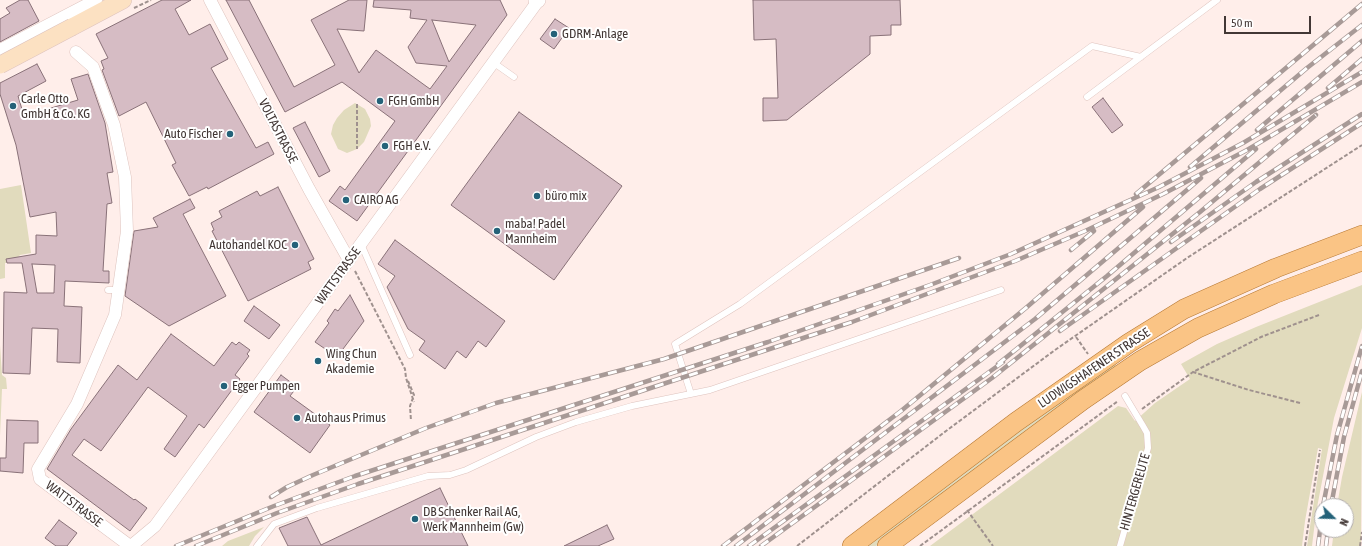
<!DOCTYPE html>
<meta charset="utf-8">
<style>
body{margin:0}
#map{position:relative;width:1362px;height:546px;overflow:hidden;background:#ffeeea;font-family:"Asap Condensed",sans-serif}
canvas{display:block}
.north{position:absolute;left:1314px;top:498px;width:40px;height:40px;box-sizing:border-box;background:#fff;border:1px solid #b3afae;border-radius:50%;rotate:113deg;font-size:11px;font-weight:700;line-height:16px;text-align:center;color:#423735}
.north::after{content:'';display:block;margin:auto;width:14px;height:18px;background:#246279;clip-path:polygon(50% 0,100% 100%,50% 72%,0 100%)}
.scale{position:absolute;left:1224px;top:16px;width:87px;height:18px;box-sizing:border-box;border:2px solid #423735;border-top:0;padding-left:5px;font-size:12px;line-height:14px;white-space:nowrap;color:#423735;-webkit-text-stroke:3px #fff;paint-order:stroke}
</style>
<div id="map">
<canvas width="1362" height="546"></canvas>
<div class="north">N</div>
<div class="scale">50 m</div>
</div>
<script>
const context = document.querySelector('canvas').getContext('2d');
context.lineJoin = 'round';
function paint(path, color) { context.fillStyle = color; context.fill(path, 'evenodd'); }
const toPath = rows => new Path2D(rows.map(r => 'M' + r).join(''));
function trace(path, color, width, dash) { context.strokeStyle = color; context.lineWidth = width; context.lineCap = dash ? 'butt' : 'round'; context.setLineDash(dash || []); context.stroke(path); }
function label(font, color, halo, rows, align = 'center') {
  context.font = font + ' "Asap Condensed",sans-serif'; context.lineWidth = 4; context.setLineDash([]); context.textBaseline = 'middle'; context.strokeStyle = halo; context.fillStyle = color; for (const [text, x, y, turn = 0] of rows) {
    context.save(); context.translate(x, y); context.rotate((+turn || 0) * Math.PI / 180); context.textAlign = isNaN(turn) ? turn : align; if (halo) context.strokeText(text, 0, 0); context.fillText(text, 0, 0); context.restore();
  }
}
paint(toPath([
 [355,103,365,109,370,119,371,126,364,142,357,149,347,153,338,149,331,134,333,125,337,118,344,110],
 [21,185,31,253,20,255,14,262,5,263,5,278,0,279,0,189],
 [1362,285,1362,328,1334,418,1316,513,1312,546,1307,546,1322,449,1318,448,1305,521,1302,546,930,546,1118,406,1126,408,1135,421,1155,403,1190,379,1181,364,1217,344,1256,327],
 [0,345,2,375,6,378,7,389,2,389,0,436],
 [1113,360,1117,368,876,546,863,546],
 [1362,392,1361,546,1332,546,1334,530,1346,530,1346,506,1337,506,1342,477],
 [264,527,255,536,249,546,222,546,228,541]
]), '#e1dbbd');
const building = toPath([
 [20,0,28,0,39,21,0,42,0,19,10,13,6,8,20,0],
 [162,0,191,0,175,9,189,35,210,24,228,59,211,68,256,148,268,142,274,154,208,189,207,187,189,196,172,165,176,163,146,102,119,116,102,70,104,69,101,61,108,58,96,34,162,0],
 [226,0,249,0,294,87,335,65,311,20,349,0,367,0,364,31,337,29,359,73,376,50,430,89,447,66,416,63,408,47,427,20,410,18,411,10,373,7,374,0,500,0,507,15,357,221,329,201,340,186,345,190,395,121,342,82,285,112,226,0],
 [432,20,476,25,449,62,432,20],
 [753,0,900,0,901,25,891,25,891,35,870,36,870,54,787,120,763,121,763,98,778,98,776,39,754,40,753,0],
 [555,19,569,28,554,49,540,39,555,19],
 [37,64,46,81,18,96,24,116,78,100,71,79,88,74,105,123,113,172,107,173,112,203,107,204,103,271,109,271,109,283,65,281,64,306,82,307,80,363,57,362,58,329,32,328,30,374,3,373,4,292,27,293,22,263,7,263,6,259,36,254,36,235,57,236,56,212,30,217,16,145,0,94,0,83,37,64],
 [32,264,55,265,54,293,37,293,32,264],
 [1103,98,1123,125,1112,133,1092,107,1103,98],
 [519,112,622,186,554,280,451,205,519,112],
 [305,122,330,171,319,177,293,128,305,122],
 [278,187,314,259,308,262,311,269,248,301,212,231,214,230,211,223,222,217,219,211,257,191,260,196,278,187],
 [190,199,195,208,183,214,226,296,169,326,125,296,134,231,158,227,153,218,190,199],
 [395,240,505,321,486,347,478,341,466,358,457,351,445,369,419,350,425,341,408,329,387,287,395,276,378,264,395,240],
 [350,295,364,321,337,357,315,342,329,323,327,321,335,309,338,311,350,295],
 [254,306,280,325,269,339,244,321,254,306],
 [171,334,214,366,232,342,236,345,239,342,250,350,247,354,249,356,235,375,240,379,204,428,199,424,175,457,164,449,187,416,148,387,101,451,84,439,72,455,134,500,135,499,147,508,130,531,47,469,71,429,118,365,137,380,171,334],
 [281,375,297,387,290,396,330,425,310,453,254,412,281,375],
 [7,420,38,421,38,443,24,443,23,473,0,471,0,458,6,458,7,420],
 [440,488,468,546,288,546,279,528,307,517,321,545,440,488],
 [59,520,77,533,67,546,56,546,45,538,59,520],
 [607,525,614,539,598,546,564,546,607,525]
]);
paint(building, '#d6bcc4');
trace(building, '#897178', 1);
const service = toPath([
 [494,63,514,77],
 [1087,97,1217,0],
 [361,244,410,355],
 [108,290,119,290],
 [691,394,675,344,740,304,1092,46,1141,57],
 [257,546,274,524,317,508,428,476,450,475,466,470,536,437,576,422,632,406,710,390,1001,290],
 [1120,546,1148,448,1147,433,1143,426,1125,396]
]);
const minor = toPath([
 [210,0,309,189,349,260],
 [0,50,96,0],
 [76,52,93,67,114,125,125,177,127,231,115,315,77,404,38,469,40,479,130,546],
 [131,546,155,526,538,1]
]);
const tertiary = toPath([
 [536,0,538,0]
]);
const secondary = toPath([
 [72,27,123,0]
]);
const primary = toPath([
 [852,546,1016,422,1129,343,1184,309,1276,268,1362,235],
 [887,546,1083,400,1140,361,1198,328,1274,294,1362,261]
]);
trace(service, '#dec3be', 7);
trace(minor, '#dec3be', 13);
trace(tertiary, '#dec3be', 16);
trace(secondary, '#dec3be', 18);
trace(primary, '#b77934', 20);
trace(toPath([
 [134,8,151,0],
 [357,104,357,149],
 [355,271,405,369,406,378,414,402],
 [1076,337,1088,354],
 [408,381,414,395,410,406,411,421],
 [1300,403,1249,390,1193,372,1261,337,1319,315],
 [1142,409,1193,372],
 [967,510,993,546],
 [797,546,946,431,1055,350,1187,258,1362,145],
 [920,546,1118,401],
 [1305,546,1320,450],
 [1360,546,1362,532]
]), '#9f918e', 2, [4, 2]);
trace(service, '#fff', 6);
trace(minor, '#fff', 12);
trace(tertiary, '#fff', 15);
trace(secondary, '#fce1c2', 17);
trace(primary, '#fac485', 19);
const rail = toPath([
 [1328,88,1362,59],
 [1257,130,1362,41],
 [1190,167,1307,68,1362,25],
 [1136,194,1362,4],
 [1171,242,1256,182,1362,114],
 [1071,250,1094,231],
 [1060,331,1260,189,1362,123],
 [998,364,1107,276,1256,149],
 [271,497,287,487,313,475,426,428,496,403,664,359,959,258],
 [1323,506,1337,435,1362,346],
 [1331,506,1344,437,1362,371],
 [176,546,274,506,355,476,768,342,930,285,1011,254,1159,187,1243,143,1362,72],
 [196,546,277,513,358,484,852,322,1015,261,1085,231,1163,194,1247,150,1362,82],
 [723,546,901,411,1027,307,1143,207],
 [736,546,1035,319,1201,178],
 [749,546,1003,362],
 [761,546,992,378,1200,212,1316,115],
 [1318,546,1322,515],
 [1326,546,1328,530]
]);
trace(rail, '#a89a97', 4.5);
trace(rail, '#fff', 3, [9]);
const secondaryBridge = toPath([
 [0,65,72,27]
]);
trace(secondaryBridge, '#dec3be', 18, []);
trace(secondaryBridge, '#fce1c2', 17);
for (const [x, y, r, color] of [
 [554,34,4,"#246279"],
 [380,101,4,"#246279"],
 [13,106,4,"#246279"],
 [230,134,4,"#246279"],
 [385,146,4,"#246279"],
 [537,196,4,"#246279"],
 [346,200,4,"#246279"],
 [497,231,4,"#246279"],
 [295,245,4,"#246279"],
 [318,361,4,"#246279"],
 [224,386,4,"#246279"],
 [297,418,4,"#246279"],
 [415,519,4,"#246279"]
]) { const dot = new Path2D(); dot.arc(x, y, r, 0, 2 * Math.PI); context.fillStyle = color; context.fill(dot); trace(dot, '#fff', 1.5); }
label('13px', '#423735', '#fff', [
 ["GDRM-Anlage",562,34],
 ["Carle Otto",21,99],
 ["GmbH & Co. KG",21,114],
 ["FGH GmbH",388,101],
 ["Auto Fischer",222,134,"right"],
 ["FGH e.V.",393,146],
 ["büro mix",545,196],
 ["CAIRO AG",354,200],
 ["maba! Padel",505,224],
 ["Mannheim",505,239],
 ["Autohandel KOC",287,245,"right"],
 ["Wing Chun",326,354],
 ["Akademie",326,369],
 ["Egger Pumpen",232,386],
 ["Autohaus Primus",305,418],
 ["DB Schenker Rail AG,",423,512],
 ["Werk Mannheim (Gw)",423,527]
], 'left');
label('13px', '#423735', '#fff', [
 ["VOLTASTRASSE",278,131,63],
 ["WATTSTRASSE",338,276,-54],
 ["LUDWIGSHAFENER STRASSE",1094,368,-34],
 ["HINTERGEREUTE",1135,492,-74],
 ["WATTSTRASSE",74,504,37]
]);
</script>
